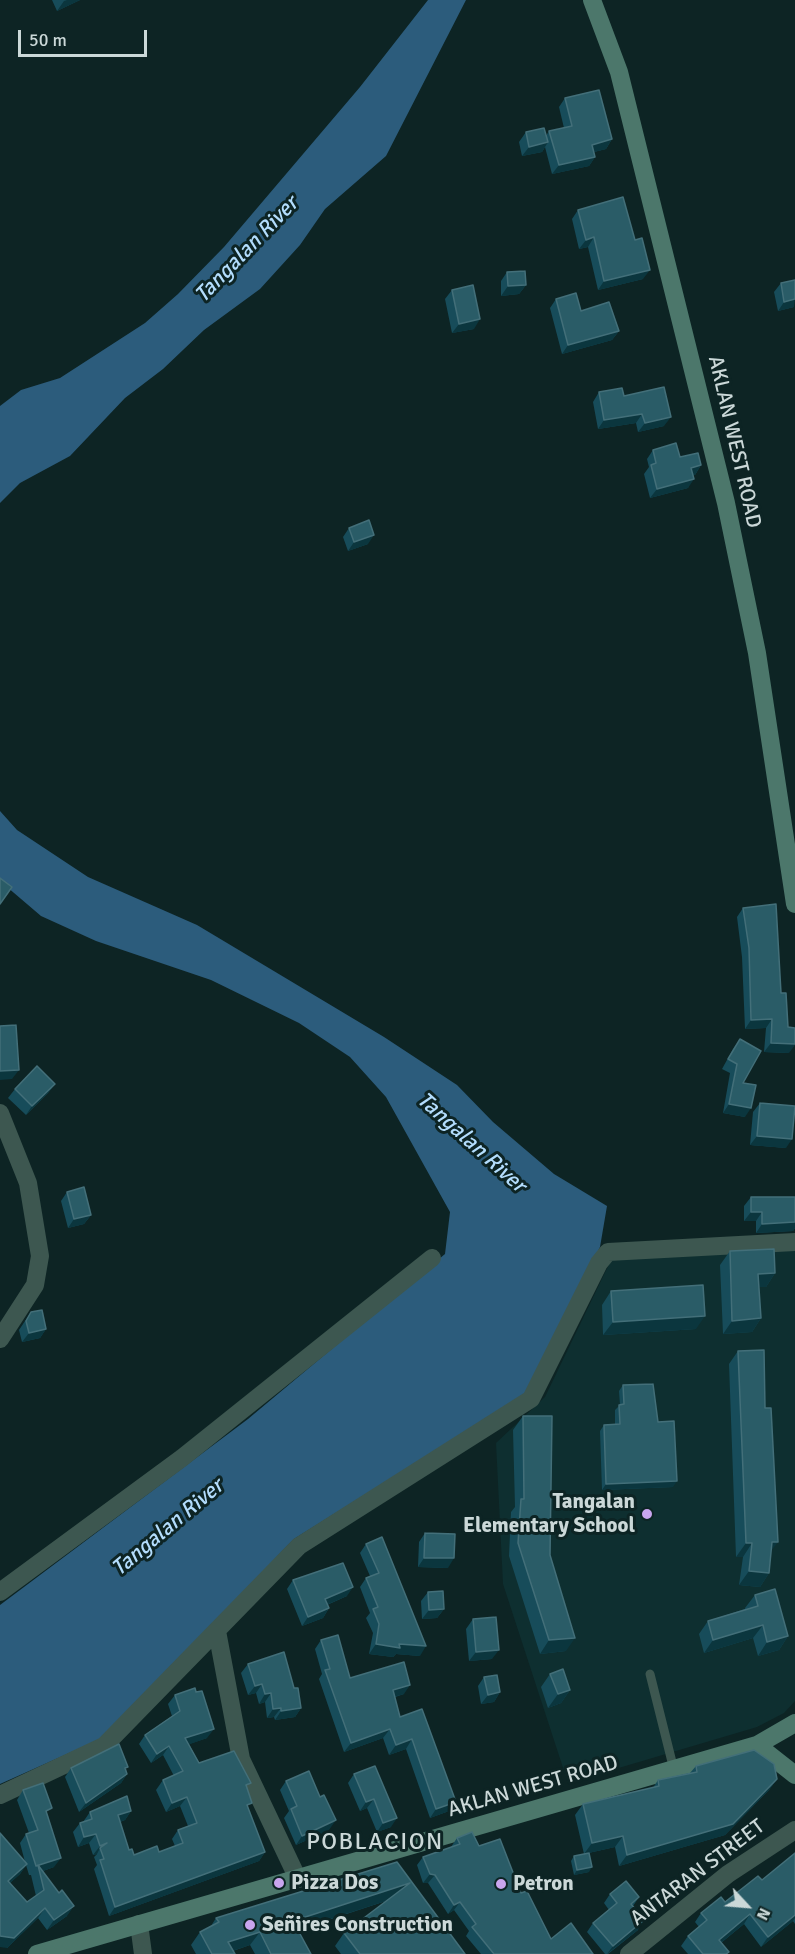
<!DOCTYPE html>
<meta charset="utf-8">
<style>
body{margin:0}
#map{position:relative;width:795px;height:1954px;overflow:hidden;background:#0d2424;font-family:Signika,sans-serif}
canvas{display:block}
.north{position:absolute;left:717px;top:1876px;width:60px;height:60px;-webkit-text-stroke:4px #0d2424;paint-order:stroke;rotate:116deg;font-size:16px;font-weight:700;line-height:24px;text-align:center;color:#cbd8d8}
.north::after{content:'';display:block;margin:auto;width:21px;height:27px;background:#cbd8d8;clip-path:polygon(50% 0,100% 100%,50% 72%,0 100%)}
.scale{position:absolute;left:18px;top:30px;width:129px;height:27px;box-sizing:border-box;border:3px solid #cbd8d8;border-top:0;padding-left:8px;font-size:18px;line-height:21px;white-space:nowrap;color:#cbd8d8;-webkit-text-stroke:4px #0d2424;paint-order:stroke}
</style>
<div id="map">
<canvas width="795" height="1954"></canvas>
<div class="north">N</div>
<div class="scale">50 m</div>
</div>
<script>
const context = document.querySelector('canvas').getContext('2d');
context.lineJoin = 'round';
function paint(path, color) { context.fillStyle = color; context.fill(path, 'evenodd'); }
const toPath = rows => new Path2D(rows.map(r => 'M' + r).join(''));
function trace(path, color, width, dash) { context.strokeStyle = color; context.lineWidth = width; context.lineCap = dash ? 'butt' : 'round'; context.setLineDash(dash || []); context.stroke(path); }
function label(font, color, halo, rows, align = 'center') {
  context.font = font + ' Signika,sans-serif'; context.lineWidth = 6; context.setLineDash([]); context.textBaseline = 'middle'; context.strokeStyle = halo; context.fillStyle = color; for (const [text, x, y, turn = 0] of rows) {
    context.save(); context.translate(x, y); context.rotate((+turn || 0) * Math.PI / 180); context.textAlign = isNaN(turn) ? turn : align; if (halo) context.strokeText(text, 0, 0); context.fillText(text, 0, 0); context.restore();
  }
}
paint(toPath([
 [795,1250,795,1701,784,1713,757,1727,568,1783,503,1584,496,1443,545,1397,612,1258]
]), '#0e2f30');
paint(toPath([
 [428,0,466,0,386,156,325,209,300,245,260,289,204,330,163,369,125,398,70,456,20,483,0,503,0,406,21,390,60,378,145,323,178,294,224,247,360,87],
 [0,811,17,830,88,877,197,925,384,1037,457,1085,493,1122,554,1174,607,1206,600,1247,543,1367,522,1397,294,1539,103,1738,0,1784,0,1605,248,1419,445,1254,450,1212,386,1097,350,1057,299,1023,211,980,96,941,41,916,0,881]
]), '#2c5c7c');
trace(toPath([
 [650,1674,674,1770]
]), '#3d5750', 9);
trace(toPath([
 [0,1113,28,1183,40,1256,35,1285,0,1339],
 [0,1592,182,1458,432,1258],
 [217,1631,241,1759,298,1879],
 [0,1795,104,1746,299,1546,531,1399,599,1263,608,1252,795,1242],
 [139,1924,143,1954],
 [629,1954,728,1874,795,1830]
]), '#3d5750', 18);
trace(toPath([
 [592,0,619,72,726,503,757,653,795,904],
 [757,1745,795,1775],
 [37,1954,757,1745,795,1723]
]), '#4c776b', 18);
paint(toPath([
 [52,0,80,0,57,11],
 [565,98,612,139,606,149,594,152,595,157,589,166,552,174,545,147,542,152,522,156,519,142,526,132,546,136,549,131,564,128,559,107],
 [578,210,643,279,598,290,588,247,579,249,572,219],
 [507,272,526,285,519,294,501,296,501,281],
 [781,283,794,307,778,311,774,292],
 [452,290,474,329,452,333,445,299],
 [556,299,581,311,619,331,612,340,562,354,550,308],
 [599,392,624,396,664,426,638,432,636,423,598,429,593,402],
 [653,450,680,457,701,465,695,475,693,475,688,488,650,498,644,474,649,467,647,459],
 [349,528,368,544,348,551,343,537],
 [743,908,781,993,789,1053,764,1052,766,1028,745,1029,742,957,737,917],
 [740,1039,745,1117,723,1113,730,1073,722,1069,733,1049],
 [55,1084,48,1093,26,1115,8,1098,15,1089],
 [760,1103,786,1148,750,1145,753,1112],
 [67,1192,91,1215,84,1224,68,1228,61,1201],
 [751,1197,795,1197,795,1228,793,1231,756,1233,756,1221,744,1221,744,1206],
 [730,1251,775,1273,766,1287,759,1287,761,1318,752,1332,723,1334,720,1265],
 [611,1291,696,1329,603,1335,602,1305],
 [31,1312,46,1329,40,1338,22,1342,19,1330],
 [738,1351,765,1408,771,1551,769,1573,760,1587,739,1585,743,1557,736,1557,729,1364],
 [623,1385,658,1422,673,1487,602,1490,600,1431,604,1425,615,1424,615,1410,620,1405,619,1391],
 [523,1416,566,1651,540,1654,509,1556,511,1512,515,1507,513,1430],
 [425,1533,448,1568,418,1567,419,1542],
 [366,1544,420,1656,396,1654,393,1657,369,1654,373,1633,366,1618,370,1613,360,1587,366,1578,370,1576,360,1553],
 [293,1580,347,1596,327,1605,329,1608,323,1618,302,1626,287,1589],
 [428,1592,444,1609,437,1618,422,1619,421,1601],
 [755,1595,788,1636,779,1650,758,1656,753,1638,704,1653,699,1634,708,1621,745,1609,745,1608],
 [473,1619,492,1659,469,1661,466,1629],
 [321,1640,350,1678,404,1694,395,1697,400,1717,456,1802,449,1811,430,1818,406,1749,389,1755,383,1738,344,1752,319,1679,322,1674,315,1649],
 [248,1664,294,1688,301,1708,295,1717,275,1720,274,1717,267,1718,265,1702,259,1704,256,1693,248,1695,241,1673],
 [550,1674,570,1690,561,1703,548,1708,541,1687],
 [484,1677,500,1692,494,1702,481,1704,478,1686],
 [175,1695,207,1738,189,1744,199,1763,247,1788,248,1808,265,1852,259,1861,109,1916,94,1869,97,1865,94,1857,97,1854,93,1855,89,1843,78,1847,73,1832,80,1823,83,1822,90,1812,131,1811,125,1820,120,1822,129,1850,134,1855,159,1852,175,1846,172,1839,178,1830,188,1826,180,1806,166,1812,156,1790,163,1780,174,1776,163,1755,151,1763,139,1744,145,1735,172,1716,168,1704],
 [375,1766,391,1827,377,1832,367,1808,360,1811,348,1783,354,1774],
 [696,1766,777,1779,769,1790,725,1835,619,1866,615,1847,584,1854,575,1815,583,1804,653,1788,658,1780,690,1773],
 [71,1768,127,1774,121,1783,79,1812,65,1777],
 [286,1781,329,1830,296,1845,284,1818,289,1811,280,1790],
 [23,1790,48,1815,54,1867,43,1871,67,1916,47,1930,38,1918,7,1948,0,1833,25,1862,20,1843,26,1834,29,1833,17,1800],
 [26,1865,29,1875,31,1875,36,1896,27,1902,10,1883,20,1874],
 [457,1838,479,1846,521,1893,551,1939,593,1954,481,1954,466,1936,469,1931,454,1910,448,1914,428,1883,423,1883,417,1865,423,1857,451,1847],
 [795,1853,795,1924,793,1921,761,1947,744,1924,721,1943,729,1952,727,1954,688,1954,681,1946,688,1936,699,1927,695,1922,701,1913,725,1902,762,1880],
 [574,1856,589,1872,574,1875,571,1861],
 [397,1862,465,1954,341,1954,335,1946,344,1933,386,1901,298,1930,311,1954,255,1954,250,1945,233,1951,235,1954,196,1954,191,1945,200,1932,211,1926,216,1918],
 [610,1894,639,1897,633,1906,638,1930,608,1954,605,1954,587,1932,593,1923,609,1910,604,1903]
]), '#174c5a');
paint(toPath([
 [67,0,80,0,57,11,64,1],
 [612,139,606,149,586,154,592,145],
 [548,142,542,152,522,156,529,147],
 [595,157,589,166,552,174,559,165],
 [594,237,588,247,579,249,586,240],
 [650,270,643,279,598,290,604,281],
 [526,285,519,294,501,296,508,286],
 [795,299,794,307,778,311,784,302],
 [480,319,474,329,452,333,459,324],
 [619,331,612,340,562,354,568,345],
 [642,414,636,423,598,429,604,420],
 [671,417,664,426,638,432,645,423],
 [701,465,695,475,685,477,691,468],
 [694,479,688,488,650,498,657,489],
 [374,535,368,544,348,551,354,542],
 [772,1019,766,1028,745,1029,751,1020],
 [771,1043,795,1044,795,1045,789,1053,764,1052],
 [19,1070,12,1079,0,1080,0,1071],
 [55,1084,48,1093,26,1115,32,1106],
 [729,1104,751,1108,745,1117,723,1113],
 [757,1136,792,1139,786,1148,750,1145],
 [751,1212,762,1212,756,1221,744,1221],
 [91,1215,84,1224,68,1228,74,1219],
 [795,1222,795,1228,793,1231,756,1233,762,1224],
 [775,1273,766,1287,748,1287,758,1274],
 [705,1316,696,1329,603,1335,613,1322],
 [761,1318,752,1332,723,1334,732,1321],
 [46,1329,40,1338,22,1342,29,1333],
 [677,1481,673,1487,602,1490,606,1484],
 [772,1542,778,1542,768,1555],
 [746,1543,752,1543,743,1557,736,1557],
 [424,1558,454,1558,448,1568,418,1567],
 [749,1571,769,1573,760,1587,739,1585],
 [353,1587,347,1596,319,1608,325,1599],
 [329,1608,323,1618,302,1626,308,1617],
 [444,1609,437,1618,422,1619,429,1610],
 [763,1625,753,1638,704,1653,713,1640],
 [788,1636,779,1650,758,1656,767,1642],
 [575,1638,566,1651,540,1654,549,1640],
 [376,1644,399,1644,426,1646,420,1656,396,1654,393,1657,369,1654],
 [499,1650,492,1659,469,1661,476,1652],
 [262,1684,256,1693,248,1695,255,1686],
 [410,1685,404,1694,386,1699,393,1690],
 [570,1690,561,1703,548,1708,558,1694],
 [500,1692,494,1702,481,1704,488,1695],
 [271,1693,265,1702,259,1704,265,1694],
 [281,1708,274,1717,267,1718,273,1709],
 [301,1708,295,1717,275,1720,281,1711],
 [214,1729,207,1738,179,1748,185,1738],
 [390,1729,383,1738,344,1752,351,1743],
 [412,1739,406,1749,389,1755,396,1745],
 [169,1746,163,1755,151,1763,157,1754],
 [127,1774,121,1783,79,1812,86,1803],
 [777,1779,769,1790,725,1835,619,1866,627,1855],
 [187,1797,180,1806,166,1812,172,1803],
 [374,1799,367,1808,360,1811,366,1802],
 [456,1802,449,1811,430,1818,436,1809],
 [131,1811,125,1820,112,1824,118,1815],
 [397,1818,391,1827,377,1832,383,1823],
 [336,1820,329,1830,296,1845,302,1836],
 [96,1834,89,1843,78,1847,84,1837],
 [623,1836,615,1847,584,1854,592,1843],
 [107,1843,100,1848,97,1854,93,1855,100,1846],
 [265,1852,259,1861,109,1916,115,1907],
 [61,1858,54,1867,40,1872,38,1865],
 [27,1864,20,1874,1,1891,8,1881],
 [592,1867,589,1872,574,1875,577,1870],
 [430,1874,435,1875,428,1883,423,1883],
 [410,1883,401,1896,284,1934,293,1921],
 [460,1902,454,1910,448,1914,454,1905],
 [74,1906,67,1916,47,1930,54,1920],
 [45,1908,38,1918,7,1948,0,1947,0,1936],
 [750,1914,744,1924,712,1950,719,1940],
 [795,1915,795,1918,793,1921,761,1947,768,1937],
 [644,1920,638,1930,607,1954,613,1946],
 [260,1932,250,1945,223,1954,228,1942]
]), '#0b363e');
const building = toPath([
 [599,90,612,139,592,145,595,157,559,165,549,131,572,126,565,98,599,90],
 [544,128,548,142,529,147,526,132,544,128],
 [623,197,635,240,642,238,650,270,604,281,594,237,586,240,578,210,623,197],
 [525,271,526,285,508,286,507,272,525,271],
 [795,280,795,299,784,302,781,283,795,280],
 [473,285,480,319,459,324,452,290,473,285],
 [576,293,581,311,609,302,619,331,568,345,556,299,576,293],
 [664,387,671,417,645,423,642,414,604,420,599,392,622,388,624,396,664,387],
 [676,443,680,457,698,453,701,465,691,468,694,479,657,489,651,465,656,463,653,450,676,443],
 [369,520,374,535,354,542,349,528,369,520],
 [0,878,12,887,0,904,0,878],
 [776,904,781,993,786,993,788,1027,795,1028,795,1044,771,1043,772,1019,751,1020,749,948,743,908,776,904],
 [16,1025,19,1070,0,1071,0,1026,16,1025],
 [740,1039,761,1051,743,1083,756,1085,751,1108,729,1104,737,1064,728,1059,740,1039],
 [37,1066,55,1084,32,1106,15,1089,37,1066],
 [760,1103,795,1106,792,1139,757,1136,760,1103],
 [84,1187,91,1215,74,1219,67,1192,84,1187],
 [751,1197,795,1197,795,1222,762,1224,762,1212,751,1212,751,1197],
 [774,1249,775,1273,758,1274,761,1318,732,1321,730,1251,774,1249],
 [703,1285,705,1316,613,1322,611,1291,703,1285],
 [42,1310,46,1329,29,1333,26,1321,31,1312,42,1310],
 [764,1350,765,1408,771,1408,778,1542,772,1542,769,1573,749,1571,752,1543,746,1543,738,1351,764,1350],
 [653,1384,658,1422,674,1421,677,1481,606,1484,604,1425,620,1424,619,1405,624,1404,623,1385,653,1384],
 [523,1416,552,1416,550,1555,575,1638,549,1640,518,1543,521,1499,524,1499,523,1416],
 [425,1533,455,1534,454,1558,424,1558,425,1533],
 [382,1537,426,1646,399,1644,400,1648,376,1644,379,1624,373,1609,378,1607,366,1578,379,1573,366,1544,382,1537],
 [343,1563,353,1587,325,1599,329,1608,308,1617,293,1580,343,1563],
 [775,1589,788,1636,767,1642,763,1625,713,1640,708,1621,758,1606,755,1595,775,1589],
 [443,1591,444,1609,429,1610,428,1592,443,1591],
 [496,1617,499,1650,476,1652,473,1619,496,1617],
 [338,1635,350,1678,404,1662,410,1685,393,1690,400,1717,422,1709,456,1802,436,1809,412,1739,396,1745,390,1729,351,1743,325,1670,330,1669,321,1640,338,1635],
 [284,1652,294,1688,298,1688,301,1708,281,1711,281,1708,273,1709,271,1693,265,1694,262,1684,255,1686,248,1664,284,1652],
 [563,1669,570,1690,558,1694,550,1674,563,1669],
 [497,1675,500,1692,488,1695,484,1677,497,1675],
 [195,1688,196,1692,202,1691,214,1729,185,1738,199,1763,234,1751,251,1783,246,1785,252,1803,247,1805,265,1852,115,1907,100,1860,104,1859,100,1848,107,1843,100,1846,96,1834,84,1837,80,1823,92,1819,90,1812,127,1796,131,1811,118,1815,129,1850,132,1849,134,1855,157,1846,159,1852,183,1843,178,1830,197,1823,187,1797,172,1803,163,1780,183,1771,169,1746,157,1754,145,1735,180,1711,175,1695,195,1688],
 [119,1744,128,1767,125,1768,127,1774,86,1803,71,1768,119,1744],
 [754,1750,774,1764,777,1779,733,1824,627,1855,623,1836,592,1843,583,1804,659,1786,658,1780,697,1772,696,1766,754,1750],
 [375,1766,397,1818,383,1823,374,1799,366,1802,354,1774,375,1766],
 [309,1771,320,1797,324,1795,336,1820,302,1836,291,1809,297,1806,286,1781,309,1771],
 [43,1783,52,1808,46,1811,61,1858,36,1866,26,1834,38,1830,23,1790,43,1783],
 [472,1832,479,1846,500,1839,521,1893,527,1891,551,1939,571,1923,593,1954,494,1954,472,1927,476,1924,460,1902,454,1905,435,1875,430,1874,423,1857,460,1844,457,1838,472,1832],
 [0,1833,27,1864,8,1881,27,1902,44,1890,38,1865,59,1893,62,1890,74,1906,54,1920,45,1908,14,1938,0,1936,0,1833],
 [589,1853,592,1867,577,1870,574,1856,589,1853],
 [795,1853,795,1915,768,1937,750,1914,719,1940,729,1952,726,1954,703,1954,688,1936,707,1920,701,1913,721,1897,725,1902,758,1876,762,1880,795,1853],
 [397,1862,465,1954,360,1954,344,1933,410,1883,293,1921,311,1954,271,1954,260,1932,228,1942,235,1954,212,1954,200,1932,219,1922,216,1918,397,1862],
 [626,1881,639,1897,631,1904,644,1920,613,1946,593,1923,617,1903,610,1894,626,1881]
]);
paint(building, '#2a5c67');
trace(building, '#436f79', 1.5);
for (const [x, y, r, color] of [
 [647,1514,6,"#c9a5ee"],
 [279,1883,6,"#c9a5ee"],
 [501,1884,6,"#c9a5ee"],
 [250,1925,6,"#c9a5ee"]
]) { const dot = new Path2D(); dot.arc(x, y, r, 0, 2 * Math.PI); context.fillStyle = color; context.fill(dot); trace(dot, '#0d2424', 2); }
label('21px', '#cbd8d8', '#0d2424', [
 ["AKLAN WEST ROAD",734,442,77],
 ["AKLAN WEST ROAD",533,1787,-16],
 ["ANTARAN STREET",698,1873,-37]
]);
label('bold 21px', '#cbd8d8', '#0d2424', [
 ["Tangalan",635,1502,"right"],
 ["Elementary School",635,1526,"right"],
 ["Pizza Dos",291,1883],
 ["Petron",513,1884],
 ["Señires Construction",262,1925]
], 'left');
label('italic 22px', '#b3ddfd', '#0d2424', [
 ["Tangalan River",247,250,-46],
 ["Tangalan River",471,1143,42],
 ["Tangalan River",168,1528,-40]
]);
context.letterSpacing = '1.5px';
label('24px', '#cbd8d8', '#0d2424', [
 ["POBLACION",375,1843]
]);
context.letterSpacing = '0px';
</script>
